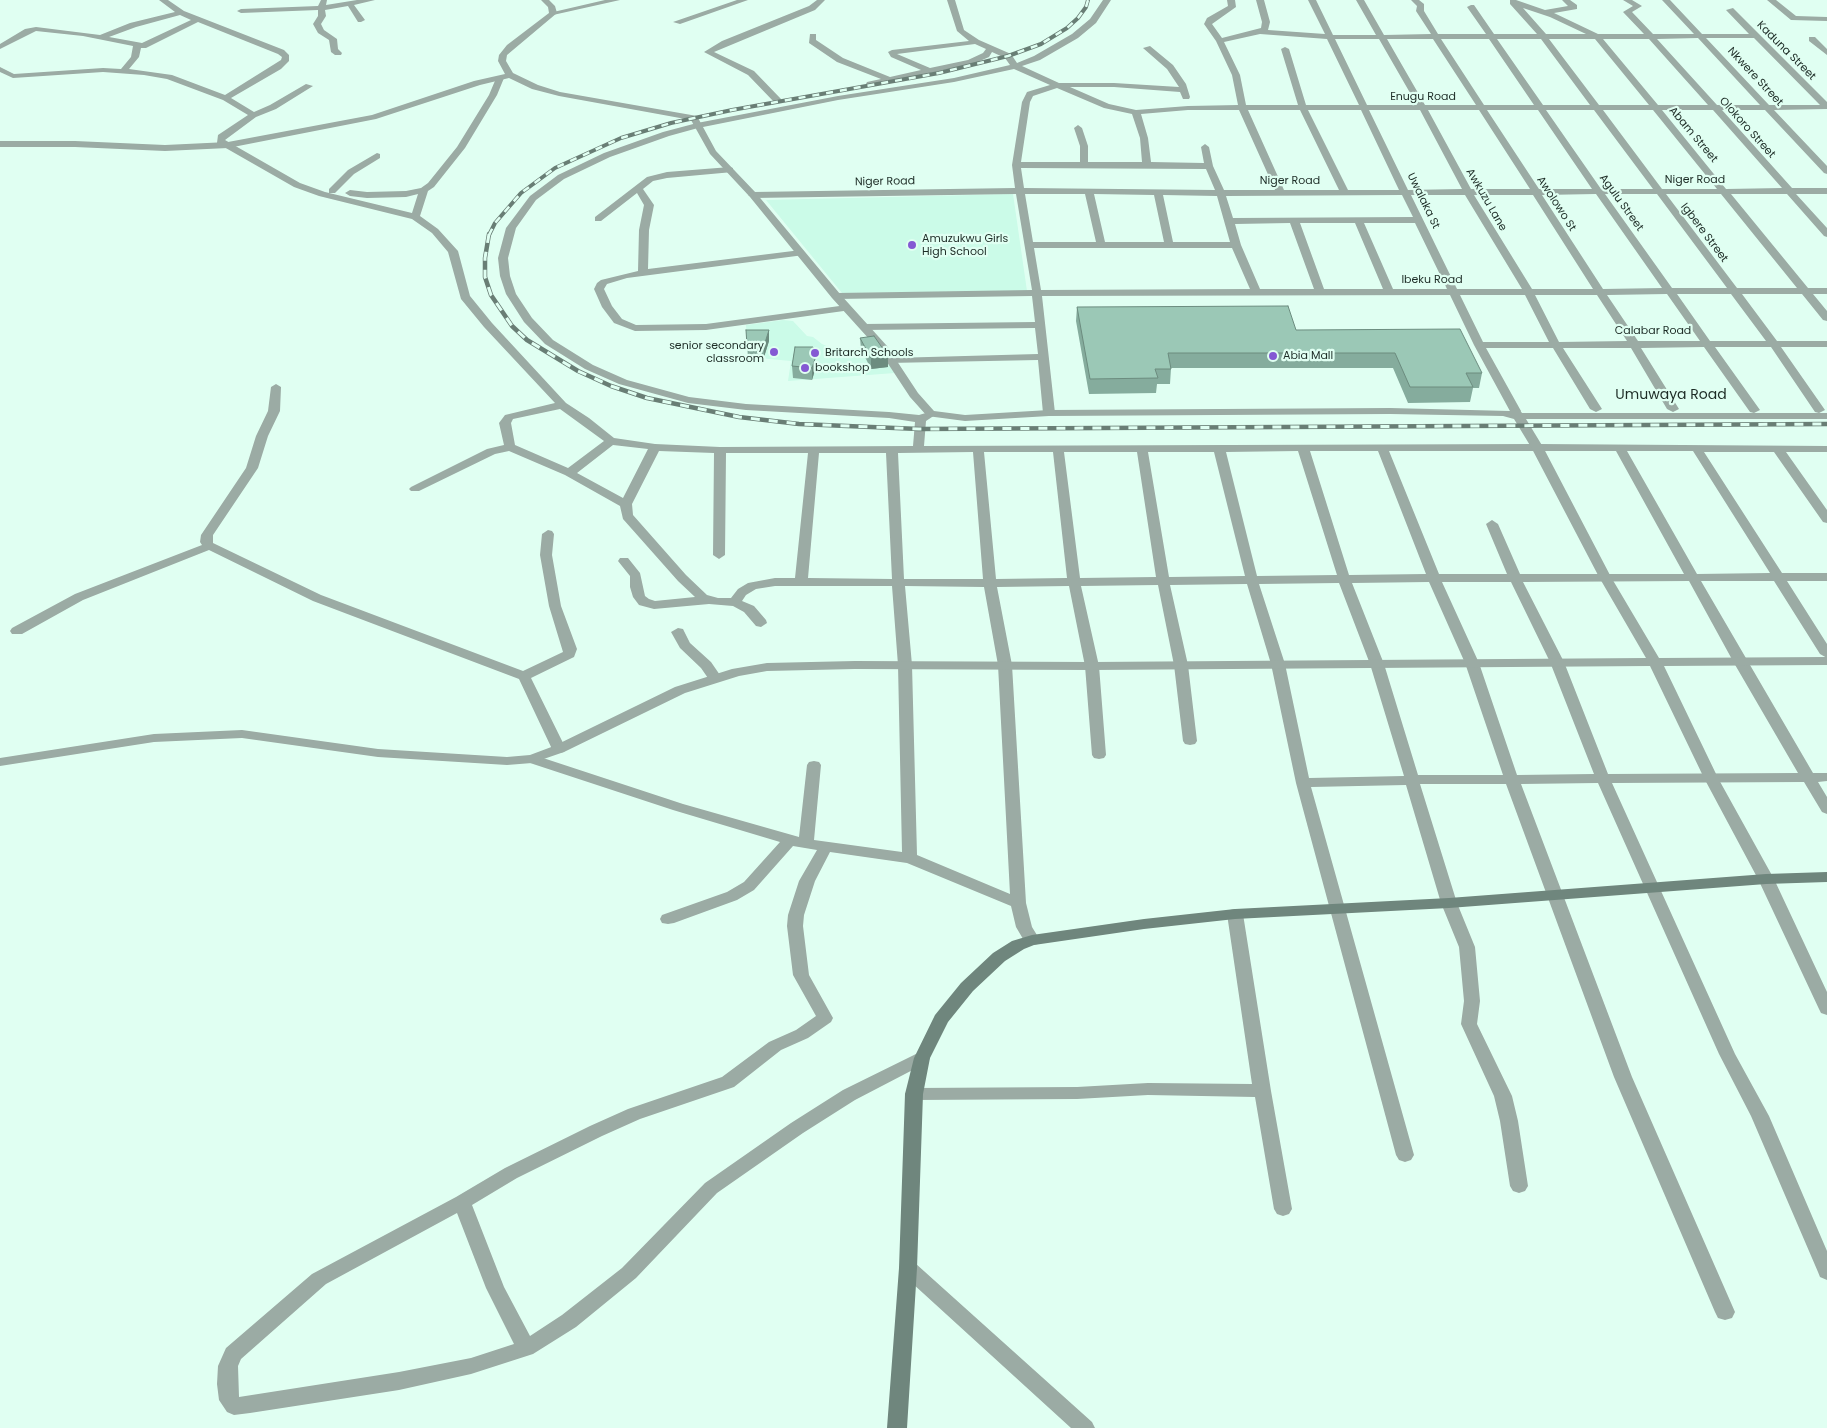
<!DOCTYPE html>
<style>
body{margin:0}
canvas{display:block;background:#e0fff2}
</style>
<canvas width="1827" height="1428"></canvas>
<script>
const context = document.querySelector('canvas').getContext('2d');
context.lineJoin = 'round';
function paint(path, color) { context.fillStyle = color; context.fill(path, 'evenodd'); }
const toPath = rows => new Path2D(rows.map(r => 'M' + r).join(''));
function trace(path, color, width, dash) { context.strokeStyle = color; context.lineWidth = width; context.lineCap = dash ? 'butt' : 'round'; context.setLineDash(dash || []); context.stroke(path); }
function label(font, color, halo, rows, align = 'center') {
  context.font = font + ' Poppins,sans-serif'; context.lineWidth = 4.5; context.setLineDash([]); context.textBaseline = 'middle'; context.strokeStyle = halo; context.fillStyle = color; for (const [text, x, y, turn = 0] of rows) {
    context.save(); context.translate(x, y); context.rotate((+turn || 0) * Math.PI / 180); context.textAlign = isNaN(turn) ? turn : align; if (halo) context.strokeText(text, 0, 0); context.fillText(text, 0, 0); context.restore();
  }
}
paint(toPath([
 [1013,194,1027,291,842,293,766,200],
 [783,320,793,321,807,336,813,337,822,344,836,350,877,346,895,373,788,381,791,361,748,357,746,325]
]), '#cbfbe8');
paint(toPath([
 [159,0,168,0,184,11,284,50,289,55,289,61,281,69,231,98,254,112,270,105,306,84,313,86,276,109,256,117,225,140,300,183,325,192,412,213,418,194,406,197,367,198,350,196,345,193,350,190,367,192,406,191,421,188,428,183,457,147,489,95,497,76,503,76,504,78,497,95,465,148,434,187,428,191,420,216,438,229,458,251,470,296,492,323,566,403,589,418,614,438,655,444,720,447,913,446,915,422,889,418,746,410,688,403,619,384,585,369,545,344,524,322,506,294,500,276,498,258,506,228,530,196,558,175,604,153,663,132,697,123,838,96,954,78,1010,65,1005,58,992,52,989,57,973,64,870,86,866,84,867,82,881,79,837,62,809,43,810,34,816,34,816,40,843,58,890,77,921,70,891,57,888,52,892,50,969,41,957,31,947,0,955,0,964,30,979,40,1011,54,1017,63,1034,56,1072,34,1090,19,1103,0,1111,0,1096,23,1078,38,1040,60,1022,66,1059,83,1114,83,1179,87,1167,69,1143,48,1150,46,1173,65,1186,84,1190,97,1189,99,1183,99,1180,92,1114,87,1070,87,1109,104,1136,110,1188,106,1238,105,1232,75,1216,41,1204,24,1207,18,1228,6,1227,0,1235,0,1236,7,1212,24,1222,38,1261,28,1262,22,1256,0,1264,0,1270,22,1268,30,1325,34,1308,0,1316,0,1333,35,1376,35,1356,0,1364,0,1384,35,1431,34,1416,11,1417,6,1411,0,1419,0,1424,4,1424,11,1438,34,1486,34,1467,7,1471,5,1474,5,1494,34,1537,34,1510,4,1510,0,1516,0,1545,10,1568,6,1562,0,1570,0,1577,5,1577,9,1554,13,1598,34,1644,34,1623,12,1633,6,1623,0,1632,0,1642,6,1632,12,1653,34,1694,34,1662,0,1670,0,1702,34,1749,34,1726,10,1733,8,1827,102,1827,109,1774,110,1827,166,1827,174,1824,173,1765,110,1722,110,1792,188,1827,188,1827,194,1796,194,1827,228,1827,237,1824,236,1787,194,1731,194,1808,288,1827,288,1827,294,1813,294,1827,311,1827,321,1823,320,1802,294,1742,294,1777,341,1827,341,1827,347,1781,347,1825,410,1819,413,1815,412,1771,347,1715,347,1760,410,1754,413,1750,412,1704,347,1641,348,1679,409,1673,412,1667,409,1631,348,1563,348,1602,409,1596,412,1590,409,1553,348,1486,348,1521,411,1519,413,1511,413,1474,345,1450,295,1042,296,1055,413,1049,416,1043,413,1038,360,888,363,887,361,892,358,1038,354,1035,328,864,330,859,327,864,324,1035,322,1032,296,836,299,831,296,836,293,1032,290,1016,194,753,198,748,195,753,192,1015,188,1012,165,1022,102,1027,92,1050,85,1014,69,954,82,838,100,698,128,669,136,610,157,564,179,536,200,516,228,508,258,510,276,516,294,532,318,553,340,593,365,627,380,689,397,746,404,889,412,919,415,929,412,935,415,926,421,924,446,1537,444,1827,446,1827,452,1786,452,1827,510,1827,523,1823,522,1774,452,1704,452,1782,573,1827,573,1827,581,1787,581,1827,644,1827,658,1820,654,1774,581,1701,581,1813,773,1827,773,1827,781,1818,782,1827,797,1827,814,1822,812,1804,782,1612,783,1735,1054,1769,1116,1827,1251,1827,1280,1820,1277,1818,1272,1751,1116,1719,1054,1598,783,1521,784,1632,1077,1735,1312,1732,1318,1725,1320,1718,1318,1715,1312,1614,1077,1506,784,1420,784,1457,903,1475,947,1480,1001,1477,1024,1512,1096,1518,1121,1528,1186,1525,1191,1519,1193,1513,1191,1510,1186,1500,1121,1494,1096,1461,1024,1464,1001,1459,947,1441,903,1406,785,1311,787,1414,1155,1411,1160,1405,1162,1399,1160,1396,1155,1296,783,1271,664,1247,584,1170,585,1188,665,1197,741,1195,744,1190,745,1185,744,1183,741,1174,665,1158,585,1081,586,1099,666,1106,755,1104,758,1099,759,1094,758,1092,755,1085,666,1069,586,997,587,1012,665,1026,903,1032,927,1040,940,1038,944,1032,945,1026,944,1016,927,1011,906,907,863,830,852,815,881,804,915,803,926,809,975,833,1018,831,1022,808,1038,781,1050,734,1087,640,1119,602,1136,517,1178,472,1205,504,1287,530,1336,562,1315,622,1268,705,1183,791,1123,843,1090,916,1054,922,1052,928,1054,930,1058,928,1062,855,1100,803,1133,717,1193,636,1278,576,1327,533,1354,471,1374,399,1390,250,1413,234,1415,227,1412,219,1400,217,1384,218,1366,226,1348,312,1274,456,1197,505,1168,590,1126,628,1109,722,1077,769,1042,796,1030,816,1016,793,975,787,926,788,915,799,881,817,850,793,846,754,890,737,900,674,923,668,924,662,923,660,919,662,915,727,892,744,882,780,842,673,810,527,762,525,759,527,756,537,756,683,804,799,837,807,765,809,762,814,761,819,762,821,765,814,840,902,852,898,665,892,586,775,586,756,589,746,595,742,601,754,606,766,620,767,623,761,627,756,626,744,612,733,606,709,604,654,609,639,605,633,597,630,587,630,576,618,561,620,558,628,558,640,573,645,596,649,599,655,601,695,597,678,581,623,519,620,506,565,475,509,451,495,454,419,491,411,491,409,489,411,487,487,449,504,445,499,423,505,415,555,403,484,327,461,299,448,252,432,233,412,219,319,196,294,187,217,143,218,135,248,115,223,100,167,79,144,75,103,72,13,78,0,72,0,67,14,74,103,68,121,69,131,57,133,46,83,36,36,31,0,49,0,44,25,29,36,27,100,35,130,23,175,12,159,0],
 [1523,8,1550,17,1586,34,1546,34,1523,8],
 [180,15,191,20,142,43,109,37,136,27,180,15],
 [198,22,278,54,282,57,281,60,225,95,172,75,129,69,139,57,141,48,146,48,198,22],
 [1260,34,1327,39,1359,105,1306,105,1289,49,1285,47,1281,49,1298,105,1246,105,1240,75,1224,42,1260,34],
 [1698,38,1760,105,1717,105,1657,39,1698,38],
 [1706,38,1754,38,1820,105,1769,105,1706,38],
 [1335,39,1379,39,1417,105,1367,105,1335,39],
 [1387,39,1433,39,1476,105,1425,105,1387,39],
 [1441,39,1489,39,1534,105,1484,105,1441,39],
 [1497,39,1541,39,1590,105,1543,105,1497,39],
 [1549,39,1595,39,1649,105,1599,105,1549,39],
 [1603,39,1649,39,1708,105,1658,105,1603,39],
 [975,44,986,49,983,53,968,60,930,68,897,54,975,44],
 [1057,88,1104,108,1132,114,1140,138,1142,162,1088,162,1088,146,1082,128,1078,125,1074,128,1080,146,1080,162,1021,162,1030,102,1033,96,1057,88],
 [1188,110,1239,110,1275,190,1224,190,1213,166,1209,147,1205,144,1201,147,1204,163,1151,162,1148,138,1141,114,1188,110],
 [1248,110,1300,110,1339,190,1284,190,1248,110],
 [1308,110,1361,110,1399,190,1348,190,1308,110],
 [1369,110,1420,110,1462,189,1408,190,1369,110],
 [1428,110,1479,110,1530,189,1471,189,1428,110],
 [1487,110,1538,110,1592,189,1539,189,1487,110],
 [1546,110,1594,110,1653,189,1601,189,1546,110],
 [1603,110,1653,110,1717,189,1662,189,1603,110],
 [1662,110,1713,110,1782,188,1726,189,1662,110],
 [1021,168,1206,169,1215,190,1024,188,1021,168],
 [1025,194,1085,194,1096,242,1033,242,1025,194],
 [1094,194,1154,195,1164,242,1105,242,1094,194],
 [1596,194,1662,288,1603,289,1542,195,1596,194],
 [1605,194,1657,194,1727,288,1672,288,1605,194],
 [1666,194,1721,194,1797,288,1737,288,1666,194],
 [1163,195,1217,196,1230,242,1173,242,1163,195],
 [1402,195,1413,217,1233,218,1226,196,1402,195],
 [1411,195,1465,195,1522,289,1457,289,1411,195],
 [1474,195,1533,195,1593,289,1532,289,1474,195],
 [1290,223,1314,289,1260,289,1241,245,1235,224,1290,223],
 [1300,223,1355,223,1383,289,1324,289,1300,223],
 [1364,223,1415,223,1447,289,1393,289,1364,223],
 [1034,248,1232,248,1250,289,1041,290,1034,248],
 [1667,294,1700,341,1638,341,1607,295,1667,294],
 [1677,294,1731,294,1766,341,1710,341,1677,294],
 [1460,295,1525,295,1549,342,1483,342,1460,295],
 [1535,295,1597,295,1627,341,1559,342,1535,295],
 [560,409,604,441,568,468,515,445,511,423,513,419,560,409],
 [613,445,648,449,623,498,577,473,613,445],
 [659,451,714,453,713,555,719,559,725,555,726,453,808,453,795,578,775,578,748,583,738,589,731,598,718,598,707,595,686,575,633,515,632,504,659,451],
 [1298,451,1337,575,1257,576,1226,452,1298,451],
 [1310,451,1378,451,1426,574,1349,575,1310,451],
 [1389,451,1616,451,1684,574,1520,574,1498,524,1492,520,1486,524,1507,574,1439,574,1389,451],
 [1627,451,1693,451,1770,573,1697,574,1627,451],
 [973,452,983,579,904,579,898,453,973,452],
 [984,452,1053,452,1067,578,996,579,984,452],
 [1064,452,1137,452,1156,577,1080,578,1064,452],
 [1148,452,1214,452,1245,576,1169,577,1148,452],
 [819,453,886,453,892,579,808,578,819,453],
 [1689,581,1734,663,1798,773,1608,774,1564,662,1523,582,1689,581],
 [1429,582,1465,663,1503,775,1418,775,1384,664,1352,583,1429,582],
 [1442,582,1511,582,1550,662,1594,774,1517,775,1479,663,1442,582],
 [1339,583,1370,664,1404,776,1309,778,1285,664,1259,584,1339,583],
 [905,586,984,587,998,665,1010,894,917,855,912,665,905,586],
 [457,1213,486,1288,514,1344,471,1358,399,1372,239,1397,238,1366,241,1359,326,1284,457,1213],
 [321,0,327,0,326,5,357,0,375,0,354,5,365,20,361,22,358,22,348,6,325,10,326,16,321,24,324,30,337,39,338,49,342,53,341,55,335,55,331,52,329,40,318,33,313,24,318,16,318,10,241,13,237,11,241,9,318,6,321,0],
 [605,0,620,0,553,15,549,13,605,0],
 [737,0,748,0,680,24,673,22,737,0],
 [817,0,825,0,815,10,714,52,754,71,781,99,781,103,775,103,748,75,704,52,722,41,809,6,817,0],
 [1767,0,1776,0,1796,16,1827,17,1827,21,1791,20,1767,0],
 [1809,37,1815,37,1827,49,1827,55,1809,41,1809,37],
 [377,153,380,154,380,158,354,174,335,193,329,193,329,189,348,170,377,153],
 [730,167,733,168,733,172,667,178,653,181,643,189,654,205,649,230,648,269,801,250,804,251,804,255,627,278,607,284,604,289,612,306,622,319,636,325,706,324,847,305,852,308,851,310,706,330,635,331,614,323,602,307,594,289,597,283,601,280,638,271,639,230,644,205,637,193,601,221,595,221,595,217,647,177,667,172,730,167],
 [276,384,281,387,280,411,268,436,258,468,213,535,213,543,321,595,523,671,563,652,549,606,540,555,542,534,548,530,552,531,554,534,552,555,561,606,577,649,574,657,531,678,566,749,564,752,559,753,554,752,552,749,519,679,313,601,209,550,83,600,22,634,12,634,10,631,12,628,75,594,202,545,200,542,201,535,246,468,256,436,268,411,271,387,276,384],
 [678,628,683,629,690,643,711,662,722,678,720,681,710,681,701,668,680,648,671,632,678,628],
 [1766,874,1771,875,1774,879,1827,992,1827,1015,1821,1013,1819,1009,1758,879,1761,875,1766,874],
 [1235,909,1240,910,1243,914,1271,1091,1292,1209,1289,1214,1283,1216,1277,1214,1274,1209,1255,1097,1148,1095,1077,1099,914,1100,908,1099,905,1094,908,1089,914,1088,1077,1087,1148,1083,1252,1084,1227,914,1230,910,1235,909],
 [908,1260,915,1263,1092,1422,1095,1428,1071,1428,901,1273,899,1268,901,1263,908,1260]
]), '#9baba4');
paint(toPath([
 [541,0,549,0,555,6,557,13,507,55,506,61,513,73,538,85,560,92,697,116,716,151,756,193,840,294,887,346,918,393,934,411,965,415,1049,410,1390,408,1510,411,1515,408,1519,409,1522,413,1827,413,1827,419,1526,419,1543,447,1611,577,1659,658,1827,657,1827,665,1664,666,1718,778,1774,879,1771,883,1761,883,1758,879,1704,778,1650,666,1092,670,855,669,767,671,739,676,685,693,564,752,532,763,507,765,378,757,242,738,154,742,0,766,0,758,154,734,242,730,378,749,507,757,530,755,554,746,675,687,732,669,767,663,855,661,1092,662,1646,658,1599,577,1531,447,1514,419,1503,416,1390,414,1049,416,965,421,927,416,910,397,879,350,832,298,750,197,710,154,691,120,559,96,532,89,509,78,480,85,376,119,228,148,165,151,75,147,0,147,0,141,75,141,165,145,228,142,372,115,474,81,505,74,498,61,499,55,507,45,549,13,548,7,541,0]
]), '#9baba4');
paint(toPath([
 [1827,872,1827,882,1766,884,1449,908,1235,919,1144,929,1034,945,1024,949,1005,961,973,991,948,1022,930,1058,923,1094,917,1268,907,1428,887,1428,899,1268,905,1094,914,1058,935,1015,961,983,993,953,1012,941,1032,935,1144,919,1235,909,1449,898,1766,874,1827,872]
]), '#6f867d');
const railFar1 = toPath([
 [489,235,495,223,521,193,555,168,621,138,671,123,732,110,939,73,1008,56,1041,44,1067,28,1078,18,1086,7,1088,0]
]);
const rail = toPath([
 [489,234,485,258,485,277,491,295,512,326,527,340,578,371,611,386,647,398,739,417,799,424,919,429,1827,424]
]);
trace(railFar1, '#697e75', 4);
trace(rail, '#697e75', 4.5);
trace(railFar1, '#e0fff2', 2.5, [7]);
trace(rail, '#e0fff2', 3, [9]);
paint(toPath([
 [1077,307,1296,330,1482,373,1479,388,1473,388,1470,402,1408,403,1393,368,1171,368,1170,384,1157,384,1156,393,1089,394,1076,321],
 [746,330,769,330,769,341,764,357,748,357],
 [860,338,888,356,888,367,871,369,861,349],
 [795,347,815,370,812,380,793,378,792,366]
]), '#85ac9d');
paint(toPath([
 [769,330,769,341,764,357,764,346],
 [888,356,888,367,871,369,871,358],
 [815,359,815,370,812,380,812,368]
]), '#6c8c7f');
const building = toPath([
 [1288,306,1296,330,1460,329,1482,373,1466,373,1473,387,1410,387,1395,353,1168,353,1171,369,1155,369,1158,378,1090,379,1077,307,1288,306],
 [746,330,769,330,764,346,747,346,746,330],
 [874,336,888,356,871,358,860,338,874,336],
 [795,347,813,347,815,359,812,368,792,366,795,347]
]);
paint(building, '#9bc8b6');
trace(building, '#6c8c7f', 1);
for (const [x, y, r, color] of [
 [912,245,5,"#8459d3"],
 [774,352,5,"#8459d3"],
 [815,353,5,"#8459d3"],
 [1273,356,5,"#8459d3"],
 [805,368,5,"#8459d3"]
]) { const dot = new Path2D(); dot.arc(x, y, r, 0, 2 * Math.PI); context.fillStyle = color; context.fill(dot); trace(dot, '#e0fff2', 2); }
label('11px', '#1d2c26', '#e0fff2', [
 ["Kaduna Street",1786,51,45],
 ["Nkwere Street",1755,77,47],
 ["Enugu Road",1423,97],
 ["Olokoro Street",1747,128,48],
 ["Abam Street",1693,135,50],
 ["Niger Road",1695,180],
 ["Niger Road",1290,181],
 ["Niger Road",885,182,-1],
 ["Awkuzu Lane",1486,200,60],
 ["Uwalaka St",1423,201,64],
 ["Agulu Street",1621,203,54],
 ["Awolowo St",1556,204,57],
 ["Igbere Street",1704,233,53],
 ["Ibeku Road",1432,280],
 ["Calabar Road",1653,331]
]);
label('11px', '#1d2c26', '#e0fff2', [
 ["Amuzukwu Girls",922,239],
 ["High School",922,252],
 ["senior secondary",764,346,"right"],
 ["classroom",764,359,"right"],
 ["Britarch Schools",825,353],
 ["Abia Mall",1283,356],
 ["bookshop",815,368]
], 'left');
label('14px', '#1d2c26', '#e0fff2', [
 ["Umuwaya Road",1671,395]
]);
</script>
